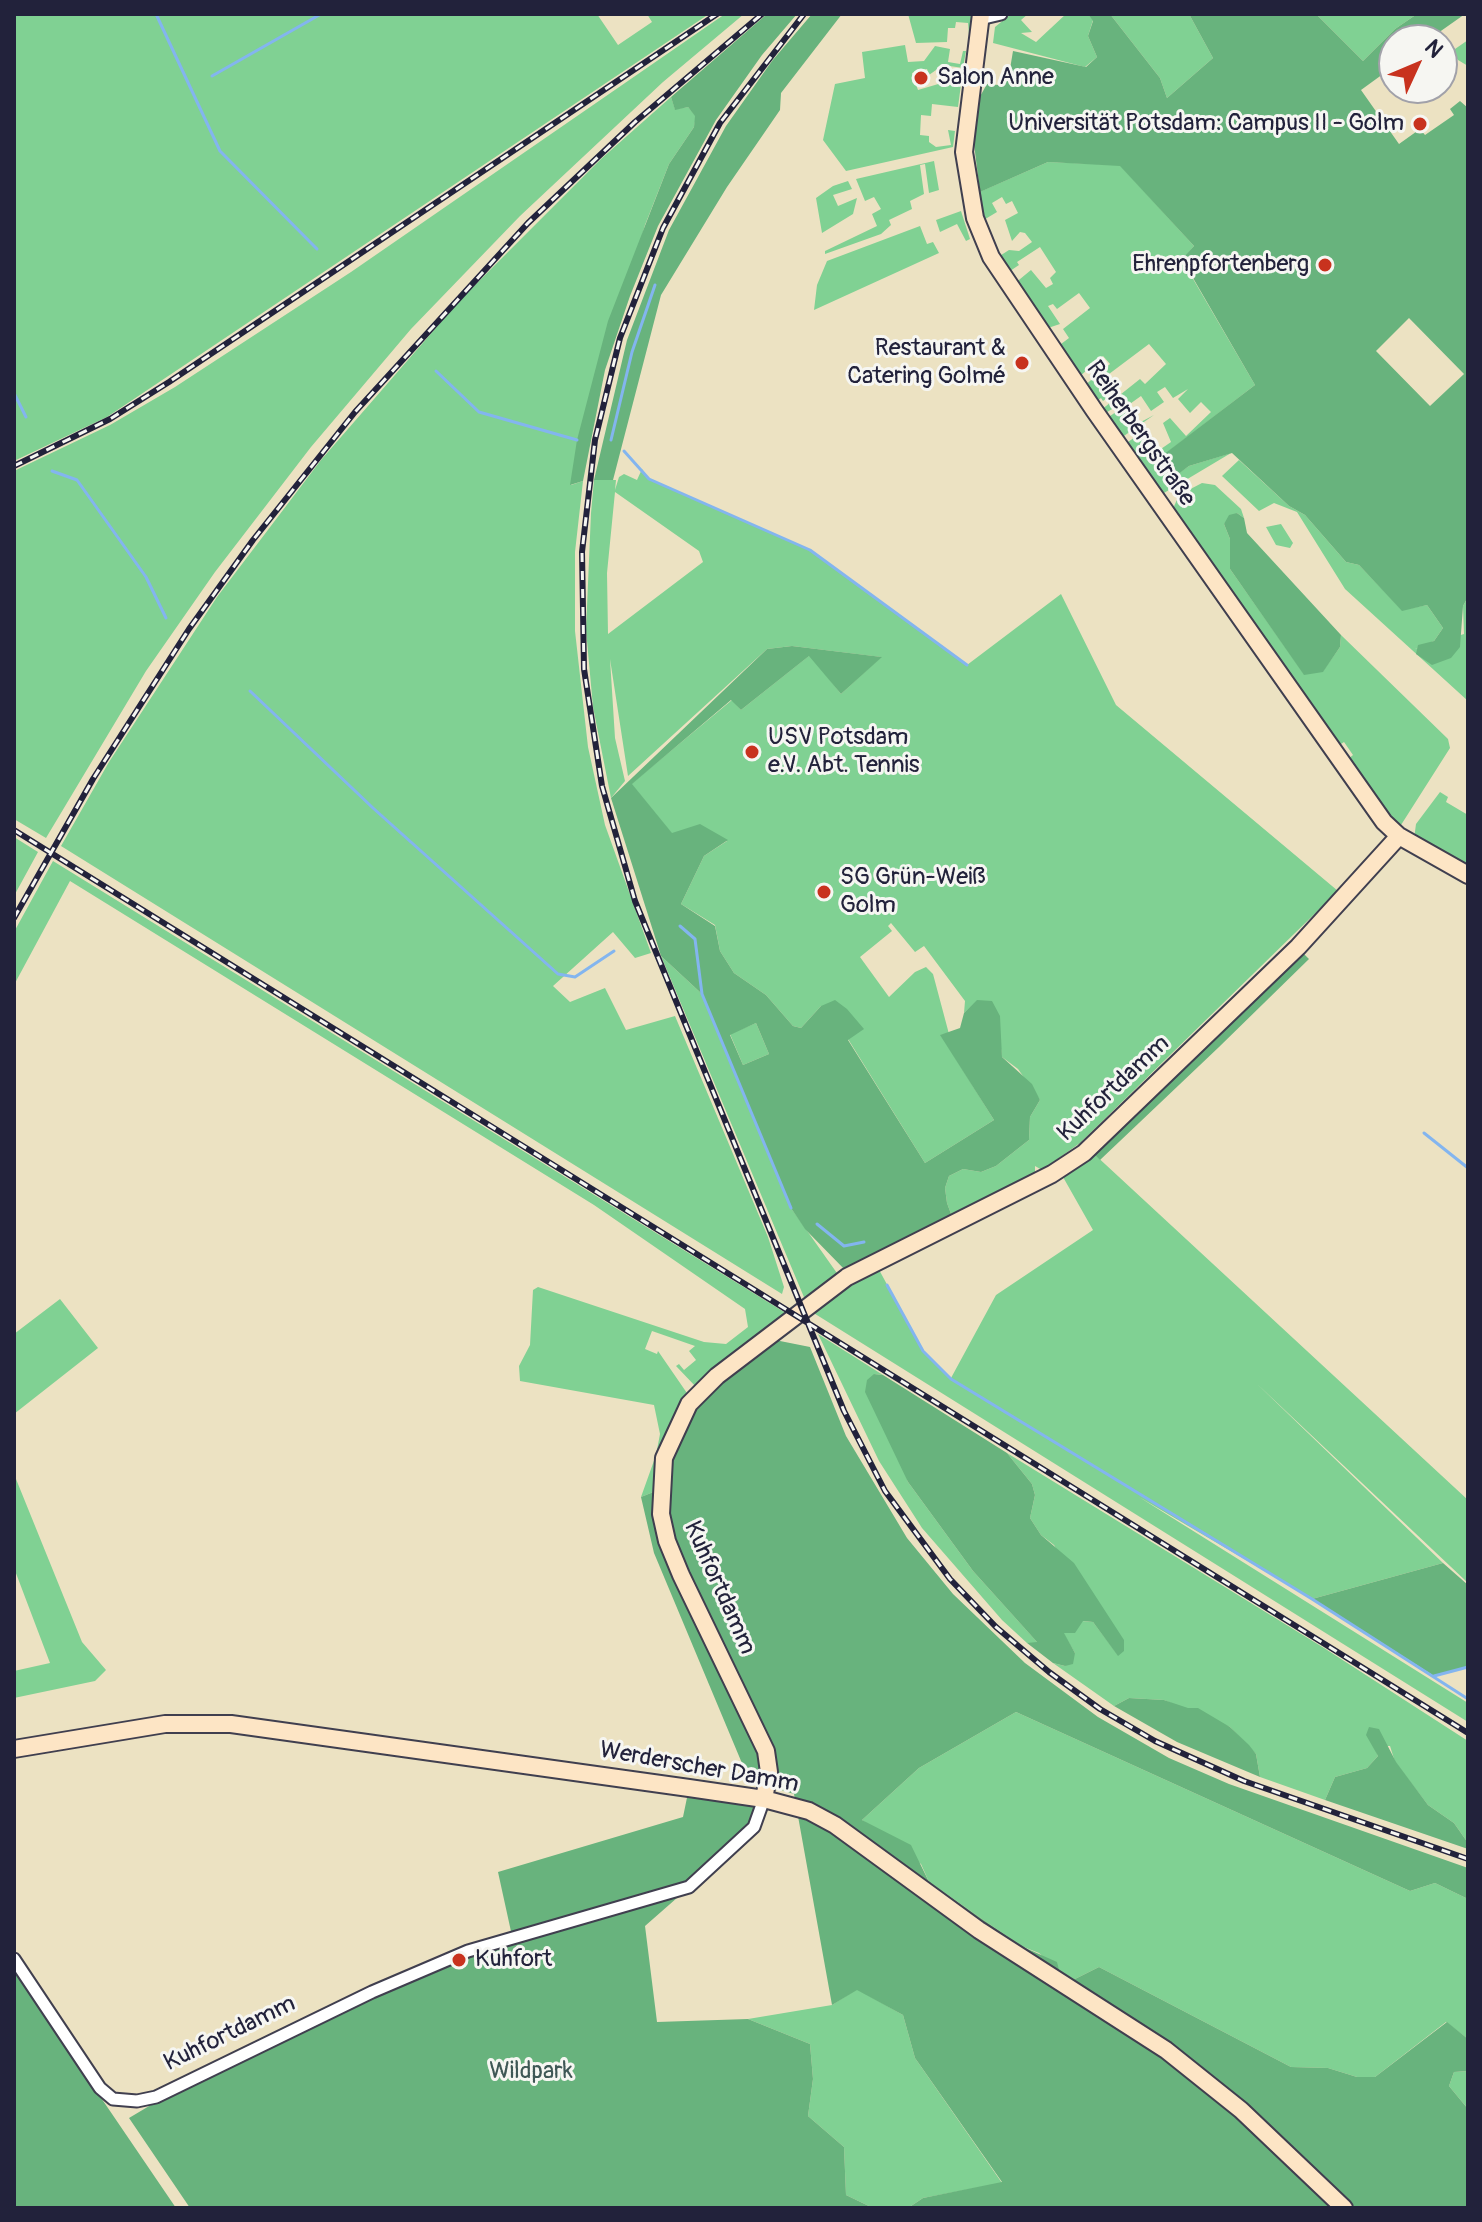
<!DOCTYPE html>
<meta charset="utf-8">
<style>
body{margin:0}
#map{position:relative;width:1482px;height:2222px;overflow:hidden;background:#ece2c2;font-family:Pangolin,sans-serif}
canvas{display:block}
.frame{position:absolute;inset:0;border:16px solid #22223b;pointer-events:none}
.north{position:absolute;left:1378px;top:24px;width:80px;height:80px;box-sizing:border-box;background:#f6f6f2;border:2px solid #a1a1a9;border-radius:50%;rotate:46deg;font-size:22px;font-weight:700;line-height:32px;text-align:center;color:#22223b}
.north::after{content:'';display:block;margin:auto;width:28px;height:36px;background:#c8321e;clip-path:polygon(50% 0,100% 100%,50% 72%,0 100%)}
</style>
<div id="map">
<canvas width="1482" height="2222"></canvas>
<div class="frame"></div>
<div class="north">N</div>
</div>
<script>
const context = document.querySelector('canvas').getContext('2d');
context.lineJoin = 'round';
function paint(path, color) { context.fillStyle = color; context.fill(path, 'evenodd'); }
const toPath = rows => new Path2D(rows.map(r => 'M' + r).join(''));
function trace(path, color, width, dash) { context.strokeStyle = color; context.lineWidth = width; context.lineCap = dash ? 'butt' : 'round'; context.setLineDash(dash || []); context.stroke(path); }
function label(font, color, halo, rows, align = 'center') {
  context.font = font + ' Pangolin,sans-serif'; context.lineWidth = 6; context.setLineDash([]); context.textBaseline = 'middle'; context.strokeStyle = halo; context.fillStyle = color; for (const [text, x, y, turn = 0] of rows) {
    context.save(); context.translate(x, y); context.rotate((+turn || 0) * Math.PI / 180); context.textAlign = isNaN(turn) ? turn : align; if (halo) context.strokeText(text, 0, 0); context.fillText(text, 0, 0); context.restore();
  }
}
paint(toPath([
 [14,14,597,14,618,45,652,22,647,14,709,14,107,417,14,461],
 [725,14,744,14,663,82,520,216,411,329,311,447,215,572,146,671,46,838,14,819,14,471,110,425,175,387,351,272],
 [908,14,972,14,969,35,968,23,956,22,955,28,948,28,947,42,916,43],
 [1011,14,1028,14,1021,20,1032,32,1021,33,1036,42,1066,14,1088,14,1093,20,1088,36,1097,57,1085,67,993,43,995,27],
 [1110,14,1189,14,1213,58,1167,98,1160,78],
 [1316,14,1417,14,1395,29,1363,61],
 [1468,40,1468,66,1458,60,1448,46,1451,44,1455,49],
 [905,45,908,62,924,61,935,46,950,49,948,62,960,64,963,51,966,51,963,68,943,65,929,75,927,69,912,73,918,90,962,77,958,107,932,104,931,116,921,115,920,135,929,136,929,142,936,147,951,145,948,130,955,131,953,147,846,171,823,140,835,84,865,78,862,52],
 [671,97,675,109,688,107,696,116,694,127,669,164,645,225,571,485,583,481,575,552,575,631,588,747,605,825,651,953,635,958,613,932,553,986,570,1002,605,988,626,1030,675,1016,768,1237,784,1287,782,1294,61,846,109,762,217,597,321,460,461,299,601,159],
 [934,161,939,190,929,193,925,164,920,165,924,194,910,201,912,209,889,220,891,225,881,234,825,254,825,251,877,226,872,214,881,209,874,197,865,201,856,179],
 [1048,162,1120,165,1194,246,1182,260,1255,385,1156,461,1169,480,1189,466,1231,453,1164,493,1125,444,1144,431,1158,451,1171,442,1163,423,1170,418,1186,436,1211,412,1201,402,1190,413,1178,399,1188,389,1173,398,1165,387,1157,392,1164,402,1151,411,1141,396,1127,406,1139,423,1154,415,1121,438,1107,418,1119,410,1117,406,1104,414,1101,410,1140,379,1145,384,1166,364,1149,344,1109,374,1118,389,1103,401,1101,398,1096,402,1084,386,1110,364,1103,356,1079,377,1057,347,1069,338,1063,329,1090,308,1079,293,1057,309,1053,304,1048,306,1060,324,1045,329,1014,284,1031,270,1046,288,1053,284,1050,278,1056,272,1040,247,1017,262,1019,265,1007,273,998,257,1009,250,1019,251,1032,242,1025,233,1020,232,1012,241,1005,220,1018,213,1012,201,1006,204,1002,197,992,203,997,212,982,221,975,194],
 [848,181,852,189,833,195,838,206,857,198,853,214,822,233,816,198,833,186],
 [961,211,970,239,966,241,957,224,940,232,936,220],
 [920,226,927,244,933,242,939,253,814,310,817,285,827,261],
 [1239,460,1289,506,1305,515,1346,562,1359,565,1402,610,1427,605,1443,628,1434,641,1415,649,1464,634,1463,606,1468,597,1468,701,1345,589,1297,512,1274,503,1259,511,1222,476],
 [642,469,649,479,810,550,967,665,1061,594,1116,705,1338,891,1080,1143,1042,1170,1035,1166,1035,1178,954,1222,947,1203,945,1188,949,1176,963,1169,981,1172,996,1166,1029,1140,1030,1117,1040,1100,1018,1069,1002,1057,1000,1040,977,1001,964,1013,965,1001,924,946,915,952,891,923,888,926,892,931,860,957,889,997,915,972,926,967,933,974,949,1034,941,1035,994,1120,925,1163,848,1039,821,1006,801,1028,793,1026,766,995,734,973,720,951,715,925,681,904,704,856,727,841,672,834,631,784,732,700,741,710,810,655,841,694,881,657,792,646,767,649,628,776,610,659,615,738,625,781,611,798,593,707,586,630,591,513,594,480,616,480,615,490,619,477,624,474,637,480],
 [615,492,699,551,703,562,608,634,607,573],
 [1202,483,1215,485,1241,509,1244,518,1237,513,1224,524,1230,539,1230,569,1304,674,1323,671,1340,647,1341,635,1448,739,1450,748,1401,825,1387,816,1347,760,1353,755,1344,742,1338,746,1172,511,1179,495],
 [1281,524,1293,543,1290,548,1276,545,1266,527],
 [1440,792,1448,797,1446,802,1468,815,1468,871,1414,839,1416,824],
 [14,837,38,852,14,896],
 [53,861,789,1315,697,1388,676,1366,679,1364,684,1370,696,1360,689,1351,695,1346,652,1331,645,1349,657,1354,658,1351,689,1396,656,1491,641,1497,656,1455,660,1434,654,1405,520,1381,519,1366,530,1345,533,1290,538,1287,704,1342,726,1344,748,1327,745,1309,594,1205,70,881,14,985,14,932],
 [661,956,702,994,791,1208,839,1276,806,1302],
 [756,1023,769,1054,743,1065,730,1034],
 [1092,1152,1468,1500,1468,1583,1255,1382,1443,1563,1312,1599,1139,1497,1468,1703,1468,1722,812,1312,877,1266,923,1351,951,1378,996,1295,1093,1230,1063,1177],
 [60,1299,98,1348,14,1414,14,1334],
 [818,1334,883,1375,874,1374,908,1482,973,1571,1038,1643,1027,1643,1002,1620,922,1528,879,1461],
 [1007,1453,1324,1648,1468,1741,1468,1843,1454,1823,1428,1805,1395,1762,1390,1746,1374,1746,1378,1756,1367,1768,1335,1777,1325,1800,1260,1777,1256,1754,1230,1727,1164,1700,1129,1698,1114,1706,1053,1663,1065,1666,1075,1653,1063,1633,1082,1621,1093,1622,1118,1655,1054,1545,1041,1535,1030,1518,1035,1495,1032,1484],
 [16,1479,82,1642,106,1670,95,1681,14,1698,14,1671,50,1663,14,1568],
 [1016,1712,1410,1891,1435,1883,1468,1899,1468,2039,1446,2022,1375,2077,1357,2077,1328,2068,1291,2067,1099,1967,1071,1981,1039,1953,1021,1946,929,1882,921,1864,862,1820,919,1768],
 [857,1989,903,2015,915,2058,1002,2183,923,2198,908,2208,873,2208,846,2195,844,2147,808,2116,813,2079,810,2044,748,2019,832,2005],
 [1468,2071,1468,2109,1449,2086,1454,2072]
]), '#80d193');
paint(toPath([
 [767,14,797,14,762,55,716,120,658,226,630,296,605,370,583,481,570,485,577,440,608,321,669,164,694,127,695,116,688,107,675,110,671,97],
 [812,14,842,14,781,93,780,110,727,187,661,295,613,480,594,480,627,340,669,230,726,126,772,61],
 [1088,14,1110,14,1160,78,1167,98,1213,58,1189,14,1316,14,1363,61,1395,29,1417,14,1465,14,1438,33,1440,40,1394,40,1394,66,1361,90,1399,144,1420,129,1425,135,1454,115,1450,109,1460,101,1468,108,1468,597,1463,606,1460,647,1451,658,1432,665,1416,654,1418,645,1434,641,1443,628,1427,605,1402,611,1359,565,1346,562,1305,515,1289,506,1232,453,1189,466,1169,481,1155,461,1255,385,1182,259,1194,246,1120,166,1048,162,980,192,974,144,978,100,987,84,999,85,1000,80,1008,81,1013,51,1086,67,1097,57,1088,36,1093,21],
 [1409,318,1464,374,1430,406,1376,351],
 [1237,513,1244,518,1247,533,1341,635,1340,647,1323,672,1304,675,1230,569,1230,539,1224,524,1229,515],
 [792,646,882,657,841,694,809,656,741,710,731,700,632,784,672,833,700,824,728,840,704,856,681,904,715,926,720,951,734,973,766,995,793,1026,801,1028,821,1006,835,1000,847,1009,864,1029,848,1040,925,1163,994,1120,940,1035,960,1028,964,1013,977,1000,992,1001,1000,1016,1002,1057,1032,1084,1040,1100,1030,1117,1029,1140,996,1166,981,1172,963,1169,949,1176,945,1188,947,1203,954,1222,847,1272,805,1229,791,1208,702,994,661,956,611,798,767,649],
 [756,1023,769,1054,743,1065,730,1035],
 [1299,949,1309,959,1219,1047,1100,1160,1092,1152],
 [775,1340,810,1347,846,1436,907,1538,953,1594,1025,1663,1098,1717,1169,1758,1229,1784,1468,1868,1468,1899,1435,1883,1410,1891,1016,1712,919,1768,862,1820,911,1845,929,1882,1021,1946,1057,1962,1060,1974,1071,1981,1099,1967,1291,2067,1328,2068,1357,2077,1375,2077,1447,2022,1468,2039,1468,2071,1454,2072,1449,2086,1468,2109,1468,2208,908,2208,923,2198,1002,2182,915,2058,903,2015,857,1990,832,2005,794,1794,749,1780,654,1553,641,1497,666,1487,669,1461,696,1401],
 [874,1374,883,1375,1007,1453,1032,1484,1035,1495,1030,1518,1041,1535,1074,1563,1124,1640,1124,1651,1118,1656,1093,1622,1083,1621,1075,1633,1064,1633,1075,1653,1073,1664,1065,1666,1053,1663,1027,1643,1037,1642,973,1571,908,1482,865,1392,867,1380],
 [1443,1563,1468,1585,1468,1667,1434,1676,1312,1599],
 [1129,1698,1164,1700,1188,1708,1198,1708,1230,1727,1249,1745,1256,1754,1260,1777,1177,1742,1114,1706],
 [1369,1727,1379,1729,1396,1762,1428,1805,1454,1823,1468,1843,1468,1849,1325,1800,1335,1777,1367,1768,1378,1756,1366,1735],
 [689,1788,764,1799,759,1818,735,1847,645,1926,657,2022,748,2019,810,2044,813,2079,808,2116,844,2147,846,2195,873,2208,190,2208,129,2118,198,2077,372,1992,512,1936,498,1872,683,1817],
 [14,1971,110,2111,176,2208,14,2208]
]), '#68b37d');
trace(toPath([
 [156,14,220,151,317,249],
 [212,76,321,14],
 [436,371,479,412,577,440],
 [14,393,26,417],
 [611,440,632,352,655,285],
 [624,451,649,479,810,550,967,665],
 [52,471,77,480,146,577,166,618],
 [250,691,373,808,558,974,575,977,614,951],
 [680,926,695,939,702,994,791,1208],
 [1424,1133,1468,1168],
 [817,1224,844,1246,864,1242],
 [887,1285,923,1351,951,1379,1312,1599,1468,1699],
 [1434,1676,1468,1667]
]), '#83b5ef', 3);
const street = toPath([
 [980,19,1001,14],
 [14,1959,100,2088,113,2099,137,2101,156,2097,372,1992,468,1951,689,1887,754,1827,764,1799]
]);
const secondary = toPath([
 [981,14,964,152,975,218,991,257,1094,410,1384,822,1399,836,1468,875],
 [14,1749,165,1724,231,1724,689,1788,764,1799,809,1811,835,1825,979,1930,1166,2050,1241,2110,1344,2208],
 [764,1799,769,1772,766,1751,681,1575,667,1541,661,1514,664,1458,689,1404,717,1376,847,1277,1052,1174,1084,1153,1298,947,1399,836]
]);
trace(street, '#403f4f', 15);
trace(secondary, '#403f4f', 20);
trace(street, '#fff', 11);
trace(secondary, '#fde5c5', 16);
const rail = toPath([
 [804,14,720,123,663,228,620,338,595,440,582,552,584,669,602,786,635,901,844,1411,885,1491,950,1579,996,1627,1049,1672,1100,1709,1155,1741,1244,1781,1468,1859],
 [14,466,110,419,169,382,717,14],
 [14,830,1468,1733],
 [14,918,93,779,189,629,253,540,355,412,528,223,635,122,762,14]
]);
trace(rail, '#22223b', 6);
trace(rail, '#f6f6f2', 3, [9]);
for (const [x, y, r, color] of [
 [921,78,8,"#c8321e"],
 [1420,124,8,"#c8321e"],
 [1325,265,8,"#c8321e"],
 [1022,363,8,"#c8321e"],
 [752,752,8,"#c8321e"],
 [824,892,8,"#c8321e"],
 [459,1960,8,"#c8321e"]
]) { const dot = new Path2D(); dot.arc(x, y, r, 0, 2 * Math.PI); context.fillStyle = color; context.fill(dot); trace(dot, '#f6f6f2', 3); }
label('24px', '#22223b', '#f6f6f2', [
 ["Salon Anne",937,78],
 ["Universität Potsdam: Campus II - Golm",1404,124,"right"],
 ["Ehrenpfortenberg",1309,265,"right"],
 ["Restaurant &",1006,349,"right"],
 ["Catering Golmé",1006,377,"right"],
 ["USV Potsdam",768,738],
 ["e.V. Abt. Tennis",768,766],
 ["SG Grün-Weiß",840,878],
 ["Golm",840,906],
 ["Kuhfort",475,1960]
], 'left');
label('24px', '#22223b', '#f6f6f2', [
 ["Reiherbergstraße",1140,434,55],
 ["Kuhfortdamm",1114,1089,-43],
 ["Kuhfortdamm",719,1588,66],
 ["Werderscher Damm",699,1768,10],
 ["Kuhfortdamm",230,2034,-26]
]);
label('24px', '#3e5755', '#f6f6f2', [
 ["Wildpark",531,2072]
]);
</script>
